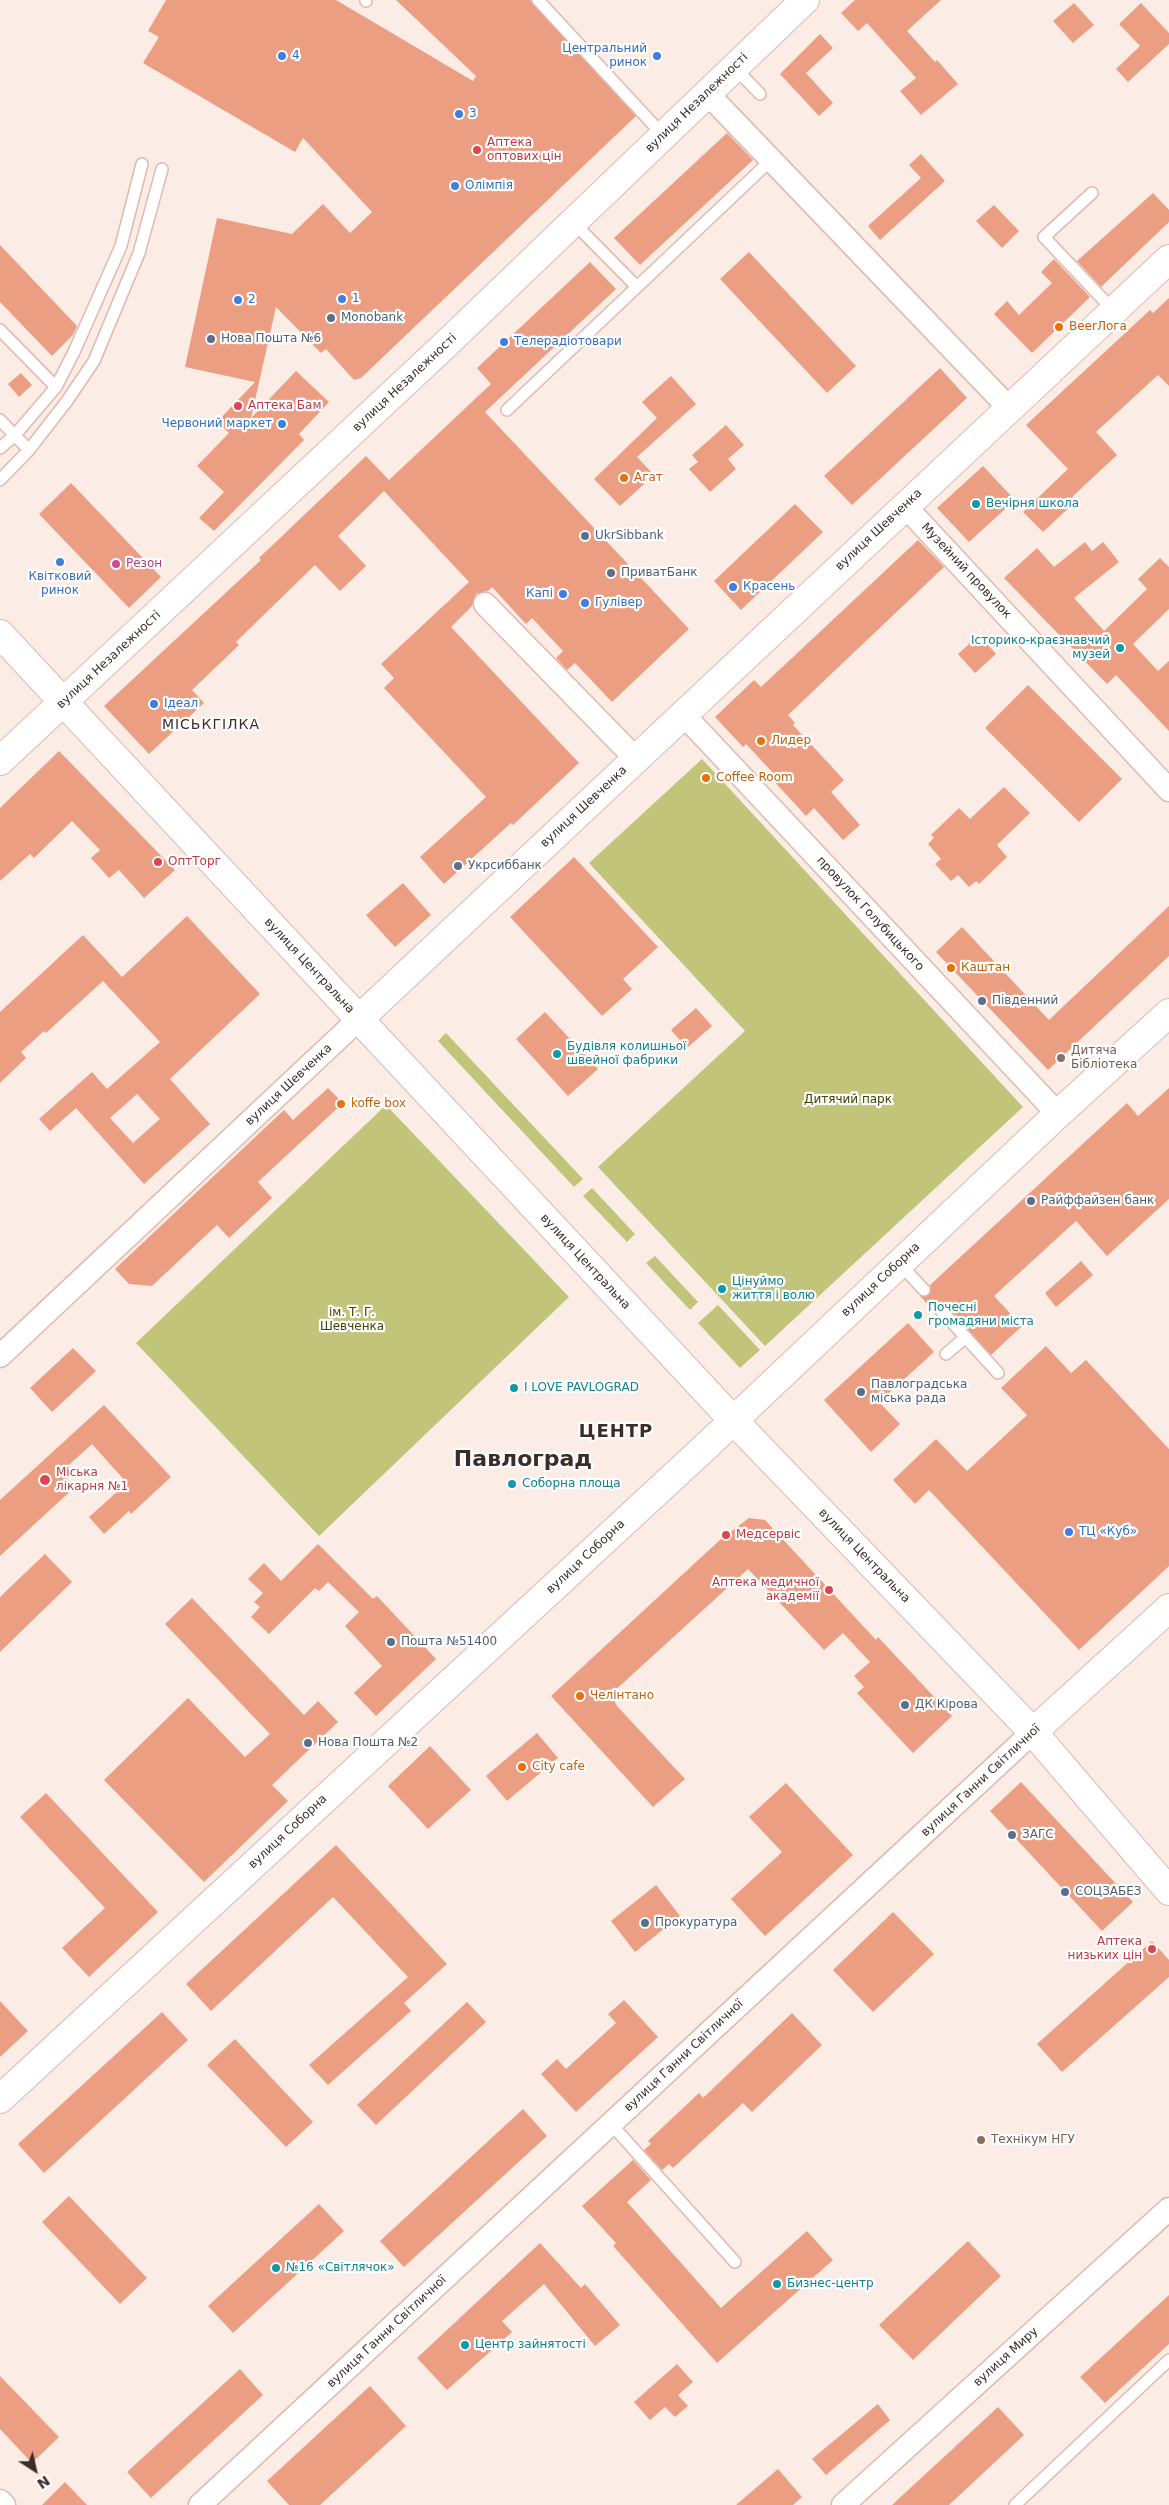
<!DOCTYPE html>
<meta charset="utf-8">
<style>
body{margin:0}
#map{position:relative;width:1169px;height:2505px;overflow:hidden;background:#fcece6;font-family:"DejaVu Sans",sans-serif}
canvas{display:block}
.north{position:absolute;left:10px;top:2445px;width:50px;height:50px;-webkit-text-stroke:4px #fff;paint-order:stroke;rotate:145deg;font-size:14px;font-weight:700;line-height:20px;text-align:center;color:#3b2c27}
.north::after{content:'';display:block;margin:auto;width:18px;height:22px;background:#3b2c27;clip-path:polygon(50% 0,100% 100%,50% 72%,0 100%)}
</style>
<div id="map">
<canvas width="1169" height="2505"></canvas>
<div class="north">N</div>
</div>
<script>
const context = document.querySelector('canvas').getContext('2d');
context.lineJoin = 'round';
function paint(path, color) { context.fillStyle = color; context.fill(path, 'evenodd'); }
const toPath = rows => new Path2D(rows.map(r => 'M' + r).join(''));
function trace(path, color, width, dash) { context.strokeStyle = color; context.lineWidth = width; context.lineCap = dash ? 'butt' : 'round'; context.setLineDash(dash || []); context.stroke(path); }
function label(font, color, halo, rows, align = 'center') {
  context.font = font + ' "DejaVu Sans",sans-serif'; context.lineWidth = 4.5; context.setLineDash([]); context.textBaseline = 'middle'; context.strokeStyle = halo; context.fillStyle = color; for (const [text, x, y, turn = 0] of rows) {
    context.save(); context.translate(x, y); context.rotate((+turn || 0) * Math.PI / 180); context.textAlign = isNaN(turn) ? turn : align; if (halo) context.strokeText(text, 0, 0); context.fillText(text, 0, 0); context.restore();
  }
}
paint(toPath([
 [702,759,1023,1107,765,1346,598,1167,745,1031,589,863],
 [446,1033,583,1179,574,1187,438,1041],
 [386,1105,569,1297,319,1536,136,1343],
 [592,1188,635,1234,627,1242,583,1196],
 [655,1256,698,1302,690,1310,646,1263],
 [718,1305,760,1350,740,1368,698,1323]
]), '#c2c579');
paint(toPath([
 [166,0,336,0,473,81,476,76,396,0,530,0,636,116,361,378,354,380,326,349,321,353,276,307,251,418,296,371,329,402,299,434,304,440,214,531,199,518,224,492,197,466,229,433,217,422,255,382,185,367,217,218,292,234,323,204,350,233,372,212,303,138,295,152,143,63,159,37,148,31],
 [855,0,941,0,907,31,935,62,937,60,958,84,921,115,900,91,916,78,867,23,858,31,841,13],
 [1074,3,1094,25,1073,43,1053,21],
 [1141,3,1169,33,1169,44,1128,82,1116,69,1140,46,1119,24],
 [820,34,833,48,806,73,833,103,819,116,780,74],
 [727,133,753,160,640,265,614,238],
 [921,154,945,181,880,240,868,226,921,178,909,165],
 [1153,193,1169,210,1169,222,1101,287,1077,261],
 [994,205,1019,231,1002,248,976,221],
 [0,245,77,326,73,335,52,356,0,302],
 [749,252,856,366,827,393,720,279],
 [1054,259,1090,297,1032,353,994,314,1007,301,1019,315,1052,283,1041,272],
 [590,262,616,289,485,412,689,629,612,702,575,663,567,670,556,658,563,651,532,618,526,624,492,587,488,591,476,594,472,606,451,627,579,763,513,825,511,823,444,884,420,857,486,797,384,688,394,678,381,664,469,582,384,491,338,536,366,566,340,591,315,565,236,642,239,645,192,690,204,703,149,754,104,706,261,560,259,558,366,456,389,480,491,384,477,368],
 [1169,298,1169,386,1158,375,1096,432,1117,455,1072,497,1076,501,1043,532,1023,512,1068,469,1026,425,1150,310,1153,313],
 [940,368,967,398,852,505,824,476],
 [21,373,32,385,19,397,8,384],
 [671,376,696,404,637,457,654,475,620,506,594,479,657,418,642,402],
 [726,425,744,445,728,459,736,469,710,492,689,469,698,462,692,455],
 [983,466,1015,500,969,542,937,508],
 [71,483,161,577,129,608,39,514],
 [795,504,823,532,741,610,714,581],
 [918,540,944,567,788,715,795,723,793,725,844,780,831,792,860,825,843,840,814,808,806,816,771,778,774,774,746,744,743,747,715,717,754,680,761,687],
 [1085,542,1092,551,1103,542,1119,562,1074,598,1104,631,1147,589,1138,579,1160,558,1169,567,1169,609,1133,644,1158,671,1169,661,1169,731,1116,675,1107,684,1004,578,1037,548,1054,567],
 [979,635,996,654,975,673,958,654],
 [1028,685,1122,779,1079,822,985,728],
 [59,751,175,870,144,898,119,870,109,878,91,858,100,850,72,821,34,858,30,854,0,881,0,808],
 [1004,787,1030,813,997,845,1007,857,979,884,976,881,969,887,958,875,951,881,935,864,941,859,928,844,934,838,931,835,959,808,970,819],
 [574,857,658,947,623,979,632,989,602,1016,510,917],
 [403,883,431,915,395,947,366,915],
 [1169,906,1169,956,1048,1070,936,952,962,927,1049,1020],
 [187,916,260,994,170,1079,210,1124,144,1184,76,1108,50,1131,39,1119,92,1072,107,1089,160,1042,103,981,46,1033,44,1031,21,1052,26,1058,0,1083,0,1012,83,935,122,977],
 [137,1094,160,1119,133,1143,110,1118],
 [696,1008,712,1026,687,1048,671,1030],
 [545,1012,598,1069,568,1096,516,1039],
 [328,1088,343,1103,258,1182,272,1198,229,1238,217,1225,152,1286,129,1284,115,1269,284,1110,293,1120],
 [1169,1088,1169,1199,1107,1256,1076,1221,994,1296,1022,1326,991,1355,944,1303,937,1301,932,1309,920,1296,929,1295,931,1289,930,1285,1127,1103,1138,1116],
 [1081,1261,1093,1275,1056,1307,1045,1293],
 [908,1323,934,1352,879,1402,900,1424,871,1452,824,1400],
 [1046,1346,1071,1373,1086,1360,1169,1449,1169,1566,1079,1650,929,1490,915,1504,893,1480,936,1439,967,1471,1027,1415,1001,1388],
 [73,1348,96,1371,52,1412,30,1388],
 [104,1405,171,1477,131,1514,129,1511,104,1534,89,1517,127,1483,92,1444,61,1472,75,1487,0,1556,0,1500],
 [749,1518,765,1520,876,1640,878,1637,952,1716,913,1753,857,1693,864,1687,854,1676,870,1662,843,1633,824,1650,748,1569,611,1694,617,1706,685,1779,653,1807,551,1696,721,1539],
 [318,1544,373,1599,377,1596,436,1659,376,1716,354,1693,382,1666,345,1626,359,1612,328,1582,319,1591,315,1588,269,1634,251,1617,260,1607,254,1602,263,1593,248,1579,264,1563,281,1581],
 [45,1554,72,1582,0,1652,0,1597],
 [192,1598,304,1715,318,1701,338,1722,272,1785,288,1801,204,1882,104,1780,188,1698,245,1757,270,1734,165,1624],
 [537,1733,558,1758,507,1801,486,1776],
 [430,1746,471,1790,428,1829,388,1786],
 [1021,1782,1133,1902,1102,1931,990,1811],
 [786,1783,853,1855,765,1936,731,1899,782,1852,749,1817],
 [46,1793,158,1912,89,1977,62,1948,105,1908,20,1817],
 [336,1845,447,1964,404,2003,411,2011,328,2085,309,2065,408,1977,333,1897,211,2011,186,1984],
 [656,1885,680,1916,635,1952,611,1921],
 [893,1912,934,1954,873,2012,833,1970],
 [1152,1941,1169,1960,1169,1977,1062,2072,1037,2044],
 [624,2000,658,2037,576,2112,541,2074,557,2059,566,2069,616,2023,608,2014],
 [0,2001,28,2031,0,2057],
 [467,2002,486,2022,376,2125,357,2105],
 [162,2012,188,2040,44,2173,18,2144],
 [792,2013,822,2045,752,2112,743,2103,673,2168,669,2164,662,2170,644,2150,651,2144,648,2141,699,2093,703,2098],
 [235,2039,313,2122,286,2147,207,2065],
 [523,2109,547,2136,404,2267,380,2241],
 [633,2160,651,2180,627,2202,721,2308,807,2231,833,2260,717,2363,613,2246,616,2243,582,2206],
 [69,2196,147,2278,120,2304,42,2222],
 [319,2204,344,2231,233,2333,208,2306],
 [968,2241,1001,2276,913,2360,879,2325],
 [540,2243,581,2288,585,2284,620,2325,595,2346,544,2284,502,2321,512,2332,447,2390,417,2358],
 [1169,2295,1169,2344,1105,2403,1080,2377],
 [677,2364,693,2382,678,2395,688,2406,675,2417,665,2407,650,2420,634,2402],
 [240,2369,263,2395,151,2498,127,2472],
 [0,2376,59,2437,32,2463,0,2429],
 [370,2386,406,2426,320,2505,289,2505,267,2481],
 [878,2404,890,2420,826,2475,812,2459],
 [998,2407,1024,2435,949,2505,892,2505],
 [778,2469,802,2497,793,2505,736,2505],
 [65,2482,87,2505,42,2505]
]), '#ec9e82');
const lane = toPath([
 [538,0,663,135],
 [366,1,366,0],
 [734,67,760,94],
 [1092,193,1044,237,1114,311],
 [573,222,637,287],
 [0,330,56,387],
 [507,410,771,160],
 [0,420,29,450],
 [0,448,15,435,56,387,74,352,121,246,142,164],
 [0,480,29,450,67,401,94,361,139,253,162,169],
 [900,1264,924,1290],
 [939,1308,998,1373],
 [946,1354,966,1337],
 [611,2124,735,2262],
 [1015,2505,1169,2360]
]);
const street = toPath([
 [707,93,1010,409],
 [905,506,1169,790],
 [485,604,636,759],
 [683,714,1058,1114],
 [0,1356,359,1019],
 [0,2501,4,2505],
 [200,2505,1033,1732],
 [843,2505,1169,2209]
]);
const secondary = toPath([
 [0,634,733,1420,1033,1732,1169,1891],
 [0,761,445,345,805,0],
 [359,1019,1169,259],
 [1033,1732,1169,1608],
 [0,2099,700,1452,1058,1114,1169,1013]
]);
trace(lane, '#dfb9ab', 14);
trace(street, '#dfb9ab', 25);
trace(secondary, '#dfb9ab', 30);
trace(lane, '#fff', 11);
trace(street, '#fff', 22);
trace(secondary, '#fff', 28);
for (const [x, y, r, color] of [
 [282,56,5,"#3f7fe0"],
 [657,56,5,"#3f7fe0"],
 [459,114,5,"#3f7fe0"],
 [477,150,5,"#e0444e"],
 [455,186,5,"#3f7fe0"],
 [342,299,5,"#3f7fe0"],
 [238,300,5,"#3f7fe0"],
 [331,318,5,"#5c6f8a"],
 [1059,327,5,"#e8710a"],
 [211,339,5,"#5c6f8a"],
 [504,342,5,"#3f7fe0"],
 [238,406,5,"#e0444e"],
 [282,424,5,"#3f7fe0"],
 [624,478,5,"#e8710a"],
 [976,504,5,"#0f9aa8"],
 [585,536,5,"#5c6f8a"],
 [60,562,5,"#3f7fe0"],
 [116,564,5,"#d1479c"],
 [611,573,5,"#5c6f8a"],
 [733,587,5,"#3f7fe0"],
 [563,594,5,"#3f7fe0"],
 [585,603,5,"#3f7fe0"],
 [1120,648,5,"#0f9aa8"],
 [154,704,5,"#3f7fe0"],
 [761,741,5,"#e8710a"],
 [706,778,5,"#e8710a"],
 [158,862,5,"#e0444e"],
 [458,866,5,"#5c6f8a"],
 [951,968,5,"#e8710a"],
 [982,1001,5,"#5c6f8a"],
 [557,1054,5,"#0f9aa8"],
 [1061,1058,5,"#8d6e63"],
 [341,1104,5,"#e8710a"],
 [1031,1201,5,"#5c6f8a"],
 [722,1289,5,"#0f9aa8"],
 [918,1315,5,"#0f9aa8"],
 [514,1388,5,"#0f9aa8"],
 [861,1392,5,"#5c6f8a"],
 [45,1480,6,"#e0444e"],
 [512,1484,5,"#0f9aa8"],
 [1069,1532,5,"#3f7fe0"],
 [726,1535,5,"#e0444e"],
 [829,1590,5,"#e0444e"],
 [391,1642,5,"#5c6f8a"],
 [580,1696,5,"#e8710a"],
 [905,1705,5,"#5c6f8a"],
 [308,1743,5,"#5c6f8a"],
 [522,1767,5,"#e8710a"],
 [1012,1835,5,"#5c6f8a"],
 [1065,1892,5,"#5c6f8a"],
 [645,1923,5,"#5c6f8a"],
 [1152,1949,5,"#e0444e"],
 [981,2140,5,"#8d6e63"],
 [276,2268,5,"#0f9aa8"],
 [777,2284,5,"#0f9aa8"],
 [465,2345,5,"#0f9aa8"]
]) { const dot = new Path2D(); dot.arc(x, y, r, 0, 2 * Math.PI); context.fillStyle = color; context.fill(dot); trace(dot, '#fff', 2); }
label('12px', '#366cbe', '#fff', [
 ["Центральний",647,49,"right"],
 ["ринок",647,63,"right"],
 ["4",292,56],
 ["3",469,114],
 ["Олімпія",465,186],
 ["1",352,299],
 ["2",248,300],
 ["Телерадіотовари",514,342],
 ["Червоний маркет",272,424,"right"],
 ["Квітковий",60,577,"center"],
 ["ринок",60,591,"center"],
 ["Красень",743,587],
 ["Капі",553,594,"right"],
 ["Гулівер",595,603],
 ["Ідеал",164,704],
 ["ТЦ «Куб»",1079,1532]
], 'left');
label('12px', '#3b2c27', '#fff', [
 ["вулиця Незалежності",697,103,-44],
 ["вулиця Незалежності",405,383,-43],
 ["вулиця Шевченка",879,530,-43],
 ["Музейний провулок",966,571,47],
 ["вулиця Незалежності",109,660,-43],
 ["вулиця Шевченка",584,807,-43],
 ["провулок Голубицького",870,914,47],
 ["вулиця Центральна",309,966,47],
 ["вулиця Шевченка",289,1085,-43],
 ["вулиця Центральна",585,1262,47],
 ["вулиця Соборна",881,1280,-43],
 ["вулиця Центральна",864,1556,46],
 ["вулиця Соборна",586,1557,-43],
 ["вулиця Ганни Світличної",981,1781,-43],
 ["вулиця Соборна",288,1832,-43],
 ["вулиця Ганни Світличної",684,2056,-43],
 ["вулиця Ганни Світличної",387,2332,-43],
 ["вулиця Миру",1006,2357,-42]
]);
label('12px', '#be3a42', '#fff', [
 ["Аптека",487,143],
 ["оптових цін",487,157],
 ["Аптека Бам",248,406],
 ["ОптТорг",168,862],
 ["Міська",56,1473],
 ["лікарня №1",56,1487],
 ["Медсервіс",736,1535],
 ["Аптека медичної",819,1583,"right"],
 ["академії",819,1597,"right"],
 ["Аптека",1142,1942,"right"],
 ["низьких цін",1142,1956,"right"]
], 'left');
label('12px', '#4e5e75', '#fff', [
 ["Monobank",341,318],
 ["Нова Пошта №6",221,339],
 ["UkrSibbank",595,536],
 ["ПриватБанк",621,573],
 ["Укрсиббанк",468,866],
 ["Пiвденний",992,1001],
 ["Райффайзен банк",1041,1201],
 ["Павлоградська",871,1385],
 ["міська рада",871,1399],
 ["Пошта №51400",401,1642],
 ["ДК Кірова",915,1705],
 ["Нова Пошта №2",318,1743],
 ["ЗАГС",1022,1835],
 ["СОЦЗАБЕЗ",1075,1892],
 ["Прокуратура",655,1923]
], 'left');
label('12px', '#c56008', '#fff', [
 ["BeerЛога",1069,327],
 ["Агат",634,478],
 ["Лидер",771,741],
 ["Coffee Room",716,778],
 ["Каштан",961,968],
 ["koffe box",351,1104],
 ["Челінтано",590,1696],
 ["City cafe",532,1767]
], 'left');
label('12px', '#0d838f', '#fff', [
 ["Вечірня школа",986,504],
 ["Історико-краєзнавчий",1110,641,"right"],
 ["музей",1110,655,"right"],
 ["Будівля колишньої",567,1047],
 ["швейної фабрики",567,1061],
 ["Цінуймо",732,1282],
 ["життя і волю",732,1296],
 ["Почесні",928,1308],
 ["громадяни міста",928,1322],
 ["I LOVE PAVLOGRAD",524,1388],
 ["Соборна площа",522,1484],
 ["№16 «Світлячок»",286,2268],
 ["Бизнес-центр",787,2284],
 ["Центр зайнятості",475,2345]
], 'left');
label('12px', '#b23c85', '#fff', [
 ["Резон",126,564]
], 'left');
label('12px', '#785e54', '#fff', [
 ["Дитяча",1071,1051],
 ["Бiблiотека",1071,1065],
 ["Технікум НГУ",991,2140]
], 'left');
label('12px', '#414202', '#fff', [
 ["Дитячий парк",848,1100],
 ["ім. Т. Г.",352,1313],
 ["Шевченка",352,1327]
]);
context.letterSpacing = '1px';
label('14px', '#3b2c27', '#fff', [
 ["МІСЬКГІЛКА",211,725]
]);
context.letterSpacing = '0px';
context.letterSpacing = '1px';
label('bold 18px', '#3b2c27', '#fff', [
 ["ЦЕНТР",616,1432]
]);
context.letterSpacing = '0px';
label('bold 22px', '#3b2c27', '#fff', [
 ["Павлоград",523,1460]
]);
</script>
